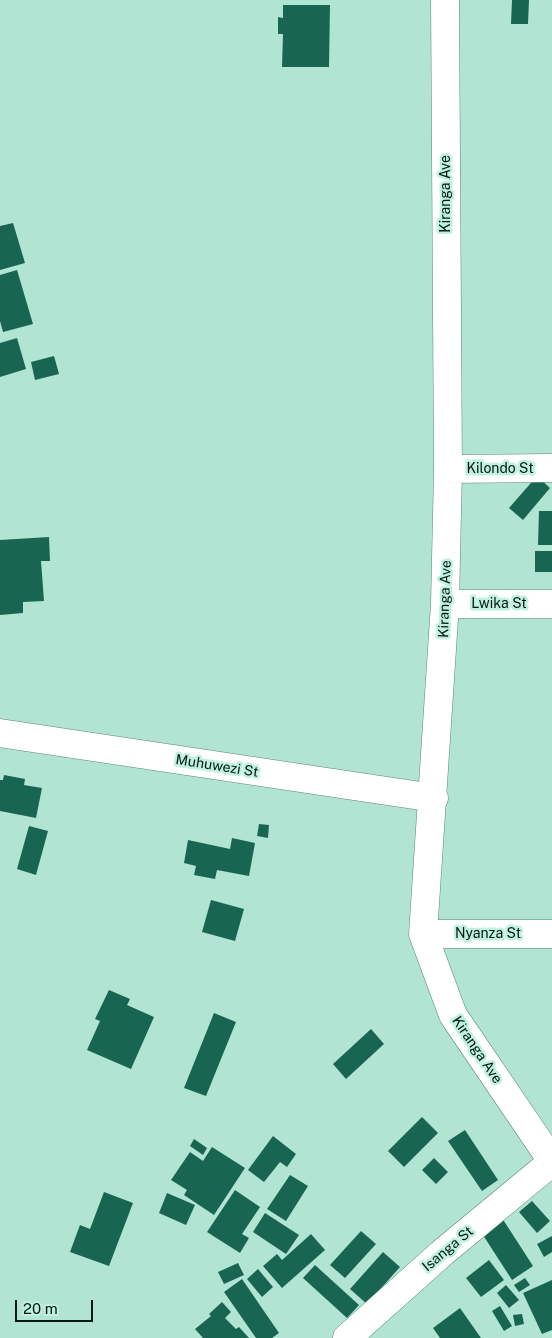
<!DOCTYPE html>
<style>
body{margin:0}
#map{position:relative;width:552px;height:1338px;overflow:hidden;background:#b1e4d2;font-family:"Public Sans",sans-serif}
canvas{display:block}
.scale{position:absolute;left:15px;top:1300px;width:78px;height:22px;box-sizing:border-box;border:2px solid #041711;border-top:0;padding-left:6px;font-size:15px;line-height:18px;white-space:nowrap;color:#041711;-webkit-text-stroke:4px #bef1df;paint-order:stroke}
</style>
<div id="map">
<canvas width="552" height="1338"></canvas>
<div class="scale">20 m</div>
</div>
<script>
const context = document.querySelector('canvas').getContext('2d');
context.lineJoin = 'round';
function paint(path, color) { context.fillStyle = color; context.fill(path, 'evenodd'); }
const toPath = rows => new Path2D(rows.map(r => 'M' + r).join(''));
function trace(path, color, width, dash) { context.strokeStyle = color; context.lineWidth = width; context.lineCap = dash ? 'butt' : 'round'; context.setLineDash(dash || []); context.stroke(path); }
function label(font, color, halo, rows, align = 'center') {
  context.font = font + ' "Public Sans",sans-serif'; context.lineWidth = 5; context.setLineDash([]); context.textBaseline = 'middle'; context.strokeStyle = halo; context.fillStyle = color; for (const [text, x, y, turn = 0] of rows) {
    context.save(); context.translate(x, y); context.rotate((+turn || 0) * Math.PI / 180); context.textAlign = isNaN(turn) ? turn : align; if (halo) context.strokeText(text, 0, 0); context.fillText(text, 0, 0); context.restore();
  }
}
paint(toPath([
 [512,0,529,0,528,24,511,24],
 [283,5,330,5,329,67,282,67,283,34,278,34,278,17,283,18],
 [13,223,25,263,0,270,0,226],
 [17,270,33,324,3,332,0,321,0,275],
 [17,338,26,369,0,377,0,343],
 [54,356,59,374,35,380,31,362],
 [537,476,550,488,523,520,509,508],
 [539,511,552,511,552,545,538,545],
 [49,537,50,561,41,561,44,601,23,602,23,613,0,615,0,540],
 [535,551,552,551,552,572,535,572],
 [4,775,25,779,24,785,42,788,36,818,0,811,0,780,3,780],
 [259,824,269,825,268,838,257,836],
 [29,826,48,831,36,875,17,869],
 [232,838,255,843,249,876,217,870,215,879,194,875,196,866,184,863,188,840,230,849],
 [211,900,244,909,235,941,202,932],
 [109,990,130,999,127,1005,154,1017,131,1069,87,1050,100,1021,95,1019],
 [214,1013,236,1022,206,1096,184,1088],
 [371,1029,384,1044,346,1079,333,1064],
 [422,1117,438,1133,404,1167,388,1151],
 [465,1130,498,1180,482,1191,448,1141],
 [273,1136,296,1154,287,1167,280,1162,264,1182,248,1170],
 [194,1139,207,1148,203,1155,190,1146],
 [212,1147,245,1168,214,1215,184,1195,187,1190,171,1180,190,1152,203,1161],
 [434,1158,448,1172,436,1184,422,1170],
 [290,1175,308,1186,286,1221,267,1209],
 [235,1190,260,1207,242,1234,249,1238,240,1253,207,1232],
 [104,1192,133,1203,109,1266,70,1252,80,1225,90,1229],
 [167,1193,195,1205,186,1225,159,1213],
 [532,1201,550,1221,537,1233,519,1212],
 [265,1213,299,1235,286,1254,253,1232],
 [502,1218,533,1266,512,1280,481,1232],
 [361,1231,376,1244,345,1278,330,1265],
 [311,1234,325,1250,282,1288,263,1266,277,1254,282,1260],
 [552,1236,552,1252,544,1257,537,1244],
 [383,1252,400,1267,367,1304,350,1289],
 [489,1260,504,1280,481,1297,466,1278],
 [238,1263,244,1275,224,1284,218,1272],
 [315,1265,359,1305,347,1318,303,1278],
 [258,1269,273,1287,262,1297,247,1279],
 [525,1278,530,1285,519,1292,514,1285],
 [242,1279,279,1333,272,1338,256,1338,224,1292],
 [552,1280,552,1330,542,1334,523,1293],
 [506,1285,519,1300,509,1308,497,1293],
 [222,1302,231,1312,225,1318,236,1329,239,1327,249,1338,203,1338,195,1329,211,1316,209,1314],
 [500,1306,512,1326,504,1331,492,1311],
 [460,1308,481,1338,440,1338,433,1328],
 [522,1314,524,1324,515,1326,513,1315]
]), '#186652');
const minor = toPath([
 [445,0,448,469,445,604,423,934,453,1015,552,1161],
 [448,469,552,468],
 [445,604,552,604],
 [0,733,434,798],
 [423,934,552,934],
 [347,1338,442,1253,552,1162]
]);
trace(minor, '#588778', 29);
trace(minor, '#fff', 28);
label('14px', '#041711', '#bef1df', [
 ["Kiranga Ave",446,194,-90],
 ["Kilondo St",500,469],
 ["Kiranga Ave",445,599,-88],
 ["Lwika St",499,604],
 ["Muhuwezi St",217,766,9],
 ["Nyanza St",488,934],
 ["Kiranga Ave",477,1050,56],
 ["Isanga St",448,1249,-40]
]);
</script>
